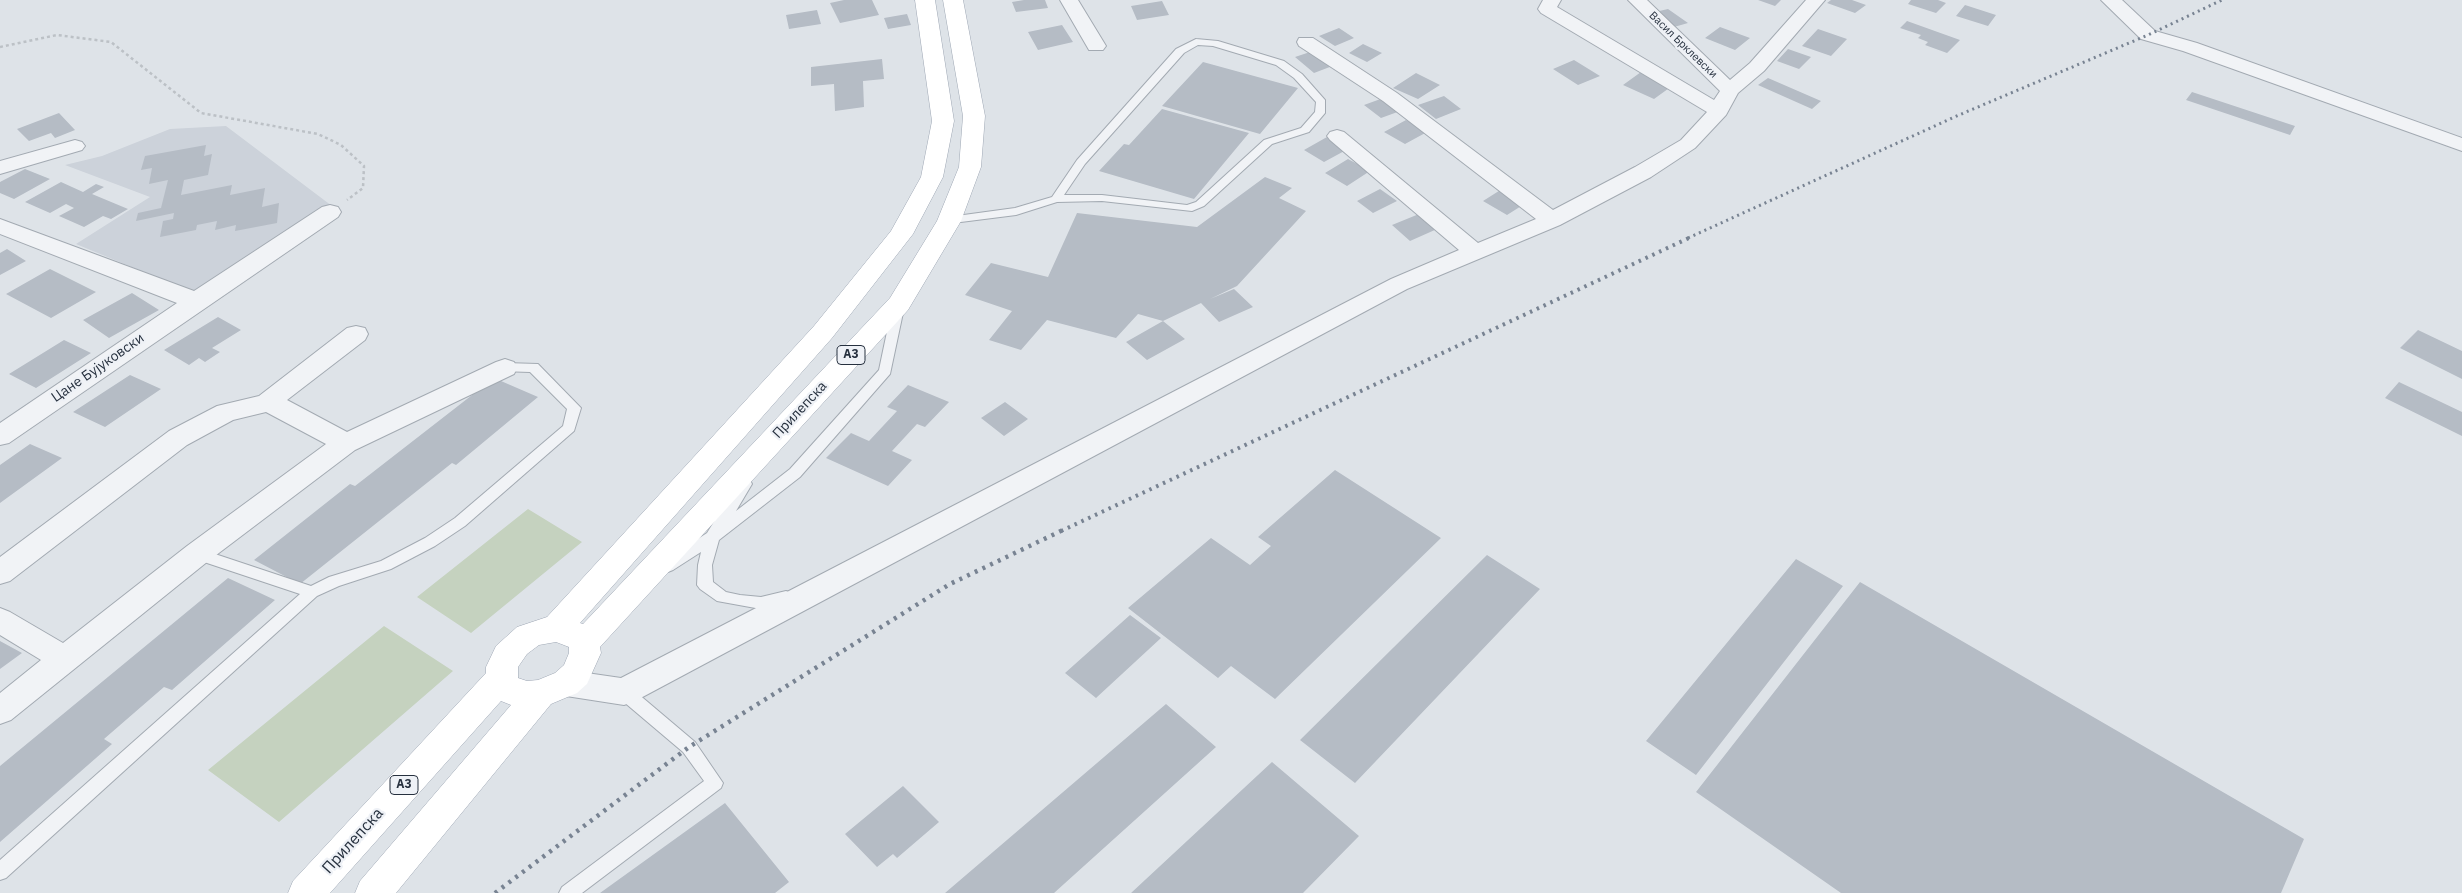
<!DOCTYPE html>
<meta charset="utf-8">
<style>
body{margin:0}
canvas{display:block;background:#dee3e8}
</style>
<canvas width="2462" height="893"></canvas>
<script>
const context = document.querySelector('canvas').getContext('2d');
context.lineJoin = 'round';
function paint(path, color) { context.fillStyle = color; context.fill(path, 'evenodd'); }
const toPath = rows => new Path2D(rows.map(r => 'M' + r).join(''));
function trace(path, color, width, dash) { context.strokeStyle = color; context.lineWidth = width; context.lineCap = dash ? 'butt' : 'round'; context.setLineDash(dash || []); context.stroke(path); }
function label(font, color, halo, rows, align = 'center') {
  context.font = font + ' "IBM Plex Sans",sans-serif'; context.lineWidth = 4.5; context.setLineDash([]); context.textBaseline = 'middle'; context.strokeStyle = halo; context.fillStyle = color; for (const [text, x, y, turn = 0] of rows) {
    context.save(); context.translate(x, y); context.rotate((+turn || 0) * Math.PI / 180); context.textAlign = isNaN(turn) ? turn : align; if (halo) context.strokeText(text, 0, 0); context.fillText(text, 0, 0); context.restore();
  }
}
paint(toPath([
 [226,126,332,206,192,292,76,244,150,197,65,165,102,156,170,129]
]), '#ccd2da');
paint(toPath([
 [528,509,582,542,471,633,417,597],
 [384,626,453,671,279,822,208,770]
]), '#c5d2bf');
paint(toPath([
 [844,0,872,0,879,15,840,23,830,3],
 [1024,0,1045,0,1048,8,1016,12,1012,2],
 [1758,0,1781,0,1775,6],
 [1831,0,1852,0,1866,5,1855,13,1827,3],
 [1911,0,1938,0,1946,3,1936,13,1908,4],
 [1162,1,1169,15,1137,20,1131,6],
 [1965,5,1996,15,1988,26,1956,16],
 [1668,9,1688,23,1674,27,1655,12],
 [817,10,821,24,789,29,786,15],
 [907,14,911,25,888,29,884,18],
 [1907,21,1960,40,1947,53,1925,45,1928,42,1918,38,1921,35,1900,28],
 [1062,25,1073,42,1038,50,1028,32],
 [1720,27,1750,38,1735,50,1705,38],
 [1339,28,1354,38,1335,46,1319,36],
 [1818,29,1847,39,1831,56,1802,46],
 [1363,44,1382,53,1367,62,1349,53],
 [1788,49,1811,57,1799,69,1777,61],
 [1316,50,1335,65,1314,73,1295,57],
 [882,59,884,79,863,81,864,107,835,111,834,84,811,86,811,67],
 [1574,60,1600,76,1578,85,1553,69],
 [1203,62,1298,88,1260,134,1162,106],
 [1641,72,1672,86,1654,99,1623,85],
 [1416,73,1440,85,1418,99,1393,88],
 [1768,78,1821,101,1812,109,1758,85],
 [2192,92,2295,126,2290,135,2186,100],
 [1444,96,1461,109,1436,119,1418,105],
 [1386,97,1403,110,1381,118,1364,105],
 [1162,109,1249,133,1194,199,1099,171,1124,144,1129,145],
 [59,113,75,130,55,138,51,133,29,141,17,129],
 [1406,120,1427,132,1405,144,1384,132],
 [1327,137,1348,149,1324,162,1304,150],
 [206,145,204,156,212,154,208,175,184,180,181,195,232,185,230,195,265,188,262,207,279,203,277,223,235,231,236,225,215,230,217,221,197,225,196,230,160,237,163,221,173,219,174,213,136,221,138,213,161,208,168,180,149,184,152,168,141,170,145,156],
 [1348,159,1370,171,1347,186,1325,173],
 [25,169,50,179,14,199,0,193,0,182],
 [1265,177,1292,188,1279,198,1306,211,1237,286,1210,299,1234,289,1253,307,1219,322,1201,303,1163,321,1138,314,1116,338,1047,320,1021,350,989,340,1012,311,965,295,991,263,1048,277,1077,213,1197,227],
 [61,182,83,192,96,184,104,187,92,194,128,209,111,219,103,216,84,227,59,216,74,208,66,204,50,213,25,202],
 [1380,189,1397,201,1373,213,1357,201],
 [1502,189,1526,203,1507,215,1483,201],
 [1419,214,1437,229,1410,241,1392,225],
 [7,249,26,261,0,275,0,253],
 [50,269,96,292,51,318,6,294],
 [132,293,159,310,109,338,83,320],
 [218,317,241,330,212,348,220,352,205,362,199,358,189,365,164,350],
 [1163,321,1185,339,1147,360,1126,342],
 [2418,330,2462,351,2462,379,2400,348],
 [64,340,91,353,36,388,9,374],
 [130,375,161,389,105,427,73,412],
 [494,378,538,397,456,465,452,463,300,584,254,560,350,484,355,486],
 [2399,382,2462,412,2462,436,2385,398],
 [908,385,949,402,925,427,917,424,892,451,912,460,888,486,826,458,851,433,869,441,897,411,887,407],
 [1005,402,1028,419,1004,436,981,418],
 [30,444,62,458,0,503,0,465],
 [1335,470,1441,538,1275,699,1231,666,1218,678,1128,608,1211,538,1250,565,1271,546,1258,537],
 [1487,555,1540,589,1355,783,1300,740],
 [1796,559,1843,586,1696,775,1646,741],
 [228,578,275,600,172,690,164,687,104,739,112,744,0,842,0,766],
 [1860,582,2304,839,2281,893,1841,893,1696,792],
 [1130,615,1161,638,1096,698,1065,673],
 [0,641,22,653,0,669],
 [1166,704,1216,747,1054,893,945,893],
 [1272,762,1359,836,1303,893,1131,893],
 [903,786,939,822,897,858,893,854,877,867,845,834],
 [725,803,789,882,775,893,600,893]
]), '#b5bcc5');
const service = toPath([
 [1196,39,1218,41,1284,61,1302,74,1325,100,1325,113,1309,132,1272,144,1204,206,1192,211,1102,201,1057,202,1016,215,945,224,945,218,949,217,1015,208,1052,197,1077,160,1176,49,1196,39],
 [1198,45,1213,46,1276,65,1294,78,1316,102,1315,112,1301,128,1264,140,1196,202,1187,205,1102,195,1064,195,1085,164,1184,53,1198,45],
 [898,304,904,308,890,374,800,477,719,540,712,565,713,582,726,592,740,595,761,597,786,591,791,593,794,597,791,601,761,609,717,601,700,589,697,585,698,565,701,552,673,570,668,572,663,570,661,566,663,562,707,533,740,480,750,480,752,484,736,511,790,469,879,370,892,308,898,304],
 [505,363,538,364,581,408,574,431,465,526,435,546,391,569,339,586,317,596,6,878,0,880,0,860,300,594,192,558,190,554,192,550,197,548,311,586,329,577,381,561,425,538,455,518,563,426,567,409,530,372,500,371,498,368,500,365,505,363],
 [624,685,630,687,695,742,723,783,721,788,582,893,559,893,562,887,704,781,683,752,618,697,616,692,618,687,624,685]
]);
const minor = toPath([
 [1060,0,1078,0,1106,46,1103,50,1089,50,1060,0],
 [1543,0,1561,0,1557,7,1714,100,1720,91,1628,0,1647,0,1730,80,1750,63,1806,0,1825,0,1764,71,1738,93,1726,115,1695,148,1651,177,1560,225,1407,289,635,701,624,705,566,696,555,692,551,683,555,674,566,670,621,678,1391,279,1459,250,1330,140,1327,136,1330,132,1337,130,1344,132,1478,243,1536,219,1383,101,1299,46,1297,42,1299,38,1313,38,1397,93,1553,210,1635,167,1681,140,1707,112,1541,13,1538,9,1543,0],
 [2101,0,2122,0,2155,31,2197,43,2462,138,2462,151,2183,51,2141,39,2101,0],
 [75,140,82,142,85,146,82,150,0,174,0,161,75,140],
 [330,205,338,207,341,212,338,217,9,443,0,445,0,423,177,303,0,234,0,219,194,291,322,207,330,205],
 [356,326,365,328,368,334,365,340,287,400,347,432,496,362,505,359,514,362,517,368,514,374,355,450,207,562,11,720,0,724,0,693,41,660,0,635,0,608,10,612,63,643,187,546,326,444,266,412,233,420,187,445,10,581,0,584,0,557,169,431,217,406,259,396,347,328,356,326]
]);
const primary = toPath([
 [915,0,935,0,954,121,943,177,913,234,832,338,580,623,583,624,890,298,937,221,959,167,963,116,943,0,963,0,985,116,981,167,961,221,908,310,600,647,601,653,587,684,577,693,551,704,396,893,355,893,360,881,511,705,501,701,330,893,288,893,293,881,486,673,486,667,496,646,517,627,547,617,814,326,891,231,921,177,932,121,915,0],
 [556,642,569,647,569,653,564,665,555,673,538,680,527,681,518,678,518,667,527,654,539,645,556,642]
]);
trace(service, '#a3aab2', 2);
trace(minor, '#a3aab2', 2);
trace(primary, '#9ea7b4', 1);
trace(toPath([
 [0,47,57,35,111,42,201,113,318,134,341,145,364,166,363,188,347,200]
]), '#bcc1c6', 2.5, [3, 3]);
paint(service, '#f1f3f6');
paint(minor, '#f1f3f6');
paint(primary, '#fff');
trace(toPath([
 [1688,238,1959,115,2148,35,2222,0]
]), '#788392', 3, [2, 4]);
trace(toPath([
 [1061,531,1691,237]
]), '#788392', 4, [2.5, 5]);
trace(toPath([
 [495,893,689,747,950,584,1063,530]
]), '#788392', 4.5, [3, 5.5]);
label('11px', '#27313f', '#eef1f6', [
 ["Васил Брклевски",1683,45,44]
]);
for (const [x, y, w] of [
 [851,355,28],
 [404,785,28]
]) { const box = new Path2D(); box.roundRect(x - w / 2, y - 9.5, w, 19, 4); context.fillStyle = '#eef1f6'; context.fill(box); trace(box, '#27313f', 1); }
label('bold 12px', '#27313f', null, [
 ["A3",851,355],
 ["A3",404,785]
]);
label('14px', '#27313f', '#eef1f6', [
 ["Цане Бујуковски",98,368,-35],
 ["Прилепска",800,410,-47]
]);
label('16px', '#27313f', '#eef1f6', [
 ["Прилепска",353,841,-48]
]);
</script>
